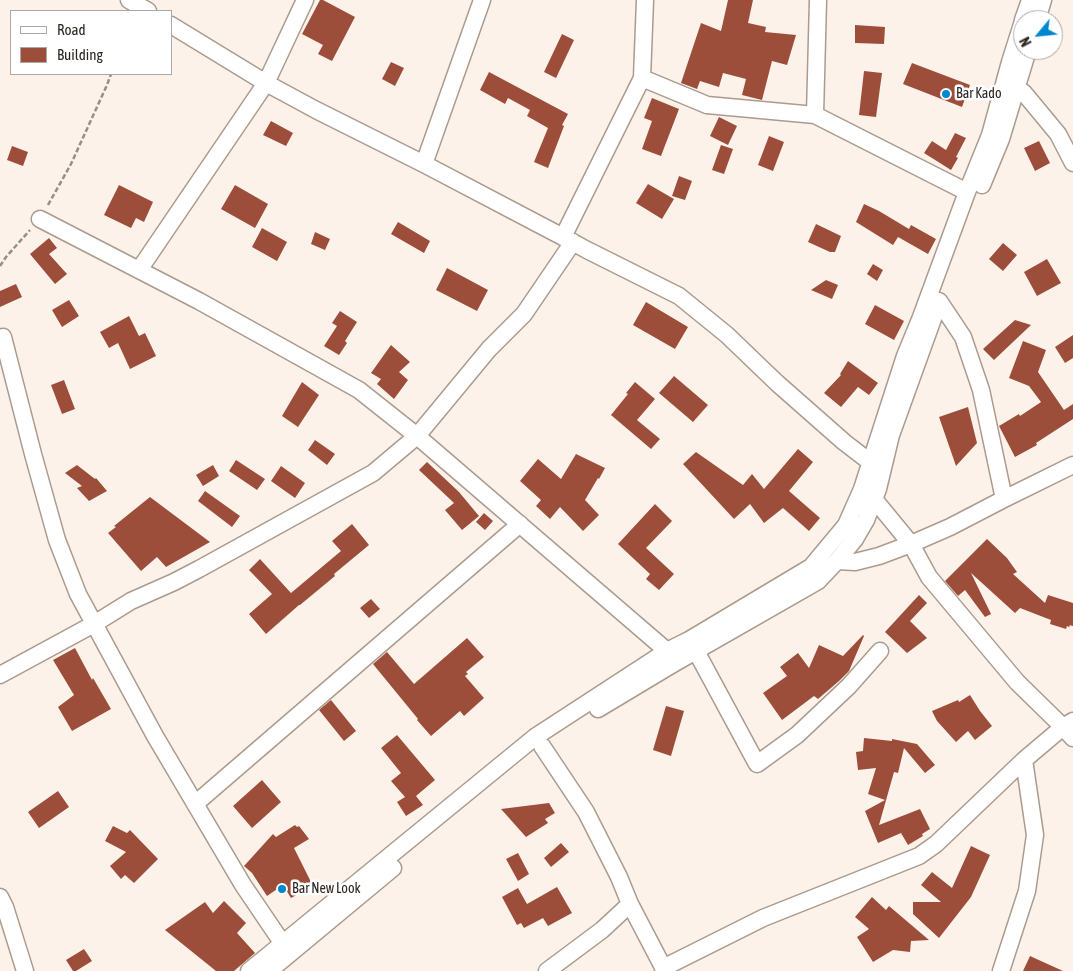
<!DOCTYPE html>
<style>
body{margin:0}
#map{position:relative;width:1073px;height:971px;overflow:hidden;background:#fdf2ea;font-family:"Asap Condensed",sans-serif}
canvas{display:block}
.legend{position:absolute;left:10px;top:10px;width:162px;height:65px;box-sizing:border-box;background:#fff;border:1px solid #aba8a6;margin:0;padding:6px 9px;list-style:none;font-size:15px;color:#2c2621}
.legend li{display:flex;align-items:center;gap:10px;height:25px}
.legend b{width:25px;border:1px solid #aba8a6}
.north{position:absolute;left:1013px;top:10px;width:50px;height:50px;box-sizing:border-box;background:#fff;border:1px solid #aba8a6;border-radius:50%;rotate:242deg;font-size:14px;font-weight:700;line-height:20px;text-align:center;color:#2c2621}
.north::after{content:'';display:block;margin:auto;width:18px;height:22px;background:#0087ce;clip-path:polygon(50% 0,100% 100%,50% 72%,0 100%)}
</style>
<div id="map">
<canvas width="1073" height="971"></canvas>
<ul class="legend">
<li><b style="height:6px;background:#fff"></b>Road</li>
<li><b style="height:14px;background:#9c4e3a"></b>Building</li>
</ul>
<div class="north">N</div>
</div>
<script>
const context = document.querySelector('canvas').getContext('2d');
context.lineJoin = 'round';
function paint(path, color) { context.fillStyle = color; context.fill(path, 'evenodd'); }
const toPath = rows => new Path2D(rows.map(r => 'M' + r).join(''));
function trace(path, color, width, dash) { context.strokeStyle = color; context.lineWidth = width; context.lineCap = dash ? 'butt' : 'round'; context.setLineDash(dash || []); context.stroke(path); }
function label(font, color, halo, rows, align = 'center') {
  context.font = font + ' "Asap Condensed",sans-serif'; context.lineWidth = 5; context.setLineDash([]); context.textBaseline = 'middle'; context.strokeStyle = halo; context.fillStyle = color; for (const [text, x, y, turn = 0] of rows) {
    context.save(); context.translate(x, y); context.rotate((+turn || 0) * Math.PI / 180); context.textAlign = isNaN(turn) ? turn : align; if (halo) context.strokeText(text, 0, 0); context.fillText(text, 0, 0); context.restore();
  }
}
paint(toPath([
 [320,0,323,0,355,17,332,61,318,54,323,45,302,34],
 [728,0,753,0,748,23,766,27,765,32,796,35,787,65,772,61,762,100,742,95,746,79,723,73,719,87,700,81,697,89,681,83,701,23,721,31],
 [855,25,885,27,884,44,855,43],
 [562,34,574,40,556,78,544,72],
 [391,62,404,68,395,86,382,79],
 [912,63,970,85,962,107,903,84],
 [864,71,882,73,876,117,859,115],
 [489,72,568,114,562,125,564,126,548,168,534,162,548,128,527,116,530,110,508,98,505,104,480,90],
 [652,98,679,109,661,156,642,149,652,121,644,118],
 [719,117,737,126,728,145,710,136],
 [271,121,293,133,286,146,263,135],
 [955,133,966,138,956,157,958,158,951,170,924,153,932,141,946,150],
 [769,136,784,142,773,171,758,165],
 [1039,141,1050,163,1035,171,1024,148],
 [721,145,733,149,724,174,712,170],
 [12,146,28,152,23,166,7,160],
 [679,176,692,181,685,200,672,196],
 [648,184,674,199,662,219,636,203],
 [119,185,153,202,144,222,136,218,131,228,104,215],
 [235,185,268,204,255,228,221,209],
 [864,204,879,211,909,229,911,225,936,239,928,254,898,237,893,245,856,222],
 [398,222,430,241,424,253,391,234],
 [816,224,841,236,835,252,830,252,808,242],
 [262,228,287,242,277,261,252,247],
 [315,232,330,239,325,250,311,244],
 [49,238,57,248,49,254,67,274,55,284,30,254],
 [1003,243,1017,255,1003,271,989,259],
 [1047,259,1061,283,1037,296,1024,272],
 [873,264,883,270,877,281,867,274],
 [447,268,488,290,477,311,436,290],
 [826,280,838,285,832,299,811,290],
 [16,284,22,297,0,307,0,291],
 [69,300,79,316,62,327,52,310],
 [646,302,688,327,675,349,633,325],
 [875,305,904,321,894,340,865,324],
 [340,311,357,322,345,341,347,343,339,355,324,346,337,326,332,323],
 [129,316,139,336,145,333,156,356,130,369,118,343,109,348,100,332],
 [1015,320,1031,325,994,360,983,349],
 [1073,335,1073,358,1065,363,1055,347],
 [1023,341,1046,350,1038,372,1064,410,1073,404,1073,419,1036,443,1037,445,1015,457,999,426,1019,414,1020,416,1041,402,1029,386,1009,378],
 [391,345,410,362,399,372,408,380,394,399,377,384,381,379,371,373],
 [848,361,878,383,869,395,858,387,841,407,824,393,841,375,840,374],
 [674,376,708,405,693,422,659,393],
 [64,380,75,409,62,414,51,385],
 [302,382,319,395,298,427,282,416],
 [635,382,655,399,637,420,660,439,651,449,611,415,628,394,626,393],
 [968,407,977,443,956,466,939,417],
 [315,440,335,454,327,465,308,450],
 [798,449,813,462,789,491,820,518,809,531,783,508,764,523,750,504,734,519,683,464,696,452,743,485,752,474,764,489],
 [576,454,605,468,599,479,598,478,585,500,599,515,583,531,560,507,550,519,536,506,541,500,520,481,538,459,561,479],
 [236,460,265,479,257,490,229,471],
 [427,462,459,492,479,516,462,530,445,510,454,503,419,470],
 [77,465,95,479,96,478,107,491,89,501,77,488,82,486,65,473],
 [213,465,219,476,203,486,196,475],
 [281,466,305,483,295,498,271,481],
 [205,491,240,516,232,527,198,501],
 [150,497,210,542,166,567,157,557,141,571,108,533,116,527,114,526],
 [655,504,672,521,646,548,674,574,659,590,646,579,650,574,618,544],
 [484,513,493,521,485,530,476,522],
 [352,524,369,545,334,574,335,576,300,605,299,605,266,634,249,614,272,594,249,570,260,559,291,593,341,551,332,541],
 [987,539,1007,558,1017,572,1013,574,1045,603,1048,595,1073,603,1073,626,1069,625,1070,626,1069,627,1067,626,1066,629,1050,624,1051,620,1020,608,1015,613,971,573,991,614,985,617,965,590,958,596,945,581],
 [919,595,927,603,910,621,927,638,907,653,885,632],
 [371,599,380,609,369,618,360,608],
 [863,635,864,636,849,671,839,681,818,699,814,696,782,720,763,693,787,676,780,667,798,653,809,668,819,645,843,656],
 [467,638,484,657,466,672,468,674,465,676,484,698,464,716,460,711,431,736,417,720,418,719,373,664,387,652,414,684],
 [75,648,92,680,93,678,111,709,72,731,58,707,74,695,53,660],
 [970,695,980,711,992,726,975,740,968,731,956,742,937,721,932,711,958,700,959,702],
 [331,700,356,731,344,741,319,710],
 [666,706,684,711,671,756,653,750],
 [397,735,435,780,416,796,423,805,406,816,397,802,405,797,391,781,401,773,381,748],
 [864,738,892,741,892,739,917,744,935,765,925,773,904,748,898,773,894,772,879,825,920,809,930,829,922,834,923,836,908,845,901,833,878,843,865,811,885,800,868,794,876,768,858,770,856,752,863,751],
 [262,780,281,802,252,828,233,806],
 [58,791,69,807,39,828,28,812],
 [549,803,555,813,545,819,548,823,526,837,501,809],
 [295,825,297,827,299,826,309,839,294,848,313,886,291,898,283,885,267,896,252,873,244,866,273,834,276,837],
 [113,826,127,833,130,830,158,859,134,883,125,875,121,879,110,866,126,852,105,841],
 [561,843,569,852,551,867,544,858],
 [971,846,990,855,971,897,939,938,913,914,913,902,941,902,921,885,932,872,952,888],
 [518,853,529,874,518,881,506,859],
 [557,887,572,913,548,926,543,918,524,928,521,923,517,925,502,897,518,888,527,904],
 [872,897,886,910,889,906,929,940,911,941,910,952,893,950,873,962,857,937,869,929,855,917],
 [224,901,246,923,237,933,255,953,234,971,216,971,165,930,205,902,213,913],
 [84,949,92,961,76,971,73,971,66,960],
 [1030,956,1063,971,1023,971]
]), '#9c4e3a');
const minor = toPath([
 [129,0,148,11],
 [1023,20,1030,0],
 [1037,20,1043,0],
 [171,25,266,83,316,110,424,164,563,237,587,250,679,296,727,335,777,383,844,442,870,462],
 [642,78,707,105,815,115,967,192],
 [1017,88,1024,93,1058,134,1073,163],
 [815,115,818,0],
 [424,164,482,0],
 [982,185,1001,139,1028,50],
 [40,219,199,301,359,390,417,436,667,651],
 [563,237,642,78,645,0],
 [139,270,266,83,305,0],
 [939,301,963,337,981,390,1004,499],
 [3,337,33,454,57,540,78,594,155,736,243,885,283,944],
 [868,494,874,499,911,544,929,577,1017,682,1063,727,1073,738],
 [837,561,855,562,879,556,911,544,950,527,1004,499,1073,465],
 [696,651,757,764,797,735,849,686,880,651],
 [0,675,94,624,131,601,174,582,199,569,373,473,417,436,489,349,524,314,573,242],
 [598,709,673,664,818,581,837,561,855,539,866,520,878,489,891,435,939,302],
 [542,746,586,812,619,877,630,904,665,971],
 [195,804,520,524],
 [0,897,5,907,25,971],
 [663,968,763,918,919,856,936,844,1024,760,1063,727,1073,721],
 [249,971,535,737,667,651,689,640,811,567,846,525,862,489,905,356,921,317,967,192,990,135,1010,62,1023,21],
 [269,971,393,868],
 [547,971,602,930,630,904],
 [1001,971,1027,891,1035,835,1024,760]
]);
trace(minor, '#ab9b8e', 19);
trace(toPath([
 [48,205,71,164,107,85,111,74],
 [0,266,6,257,30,230]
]), '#968e87', 2.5, [5, 2.5]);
trace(minor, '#fff', 16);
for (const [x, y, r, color] of [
 [946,94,5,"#0087ce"],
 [282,889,5,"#0087ce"]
]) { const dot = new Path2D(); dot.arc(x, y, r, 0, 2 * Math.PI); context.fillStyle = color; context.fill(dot); trace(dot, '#fff', 2); }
label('14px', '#2c2621', '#fff', [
 ["Bar Kado",956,94],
 ["Bar New Look",292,889]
], 'left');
</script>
